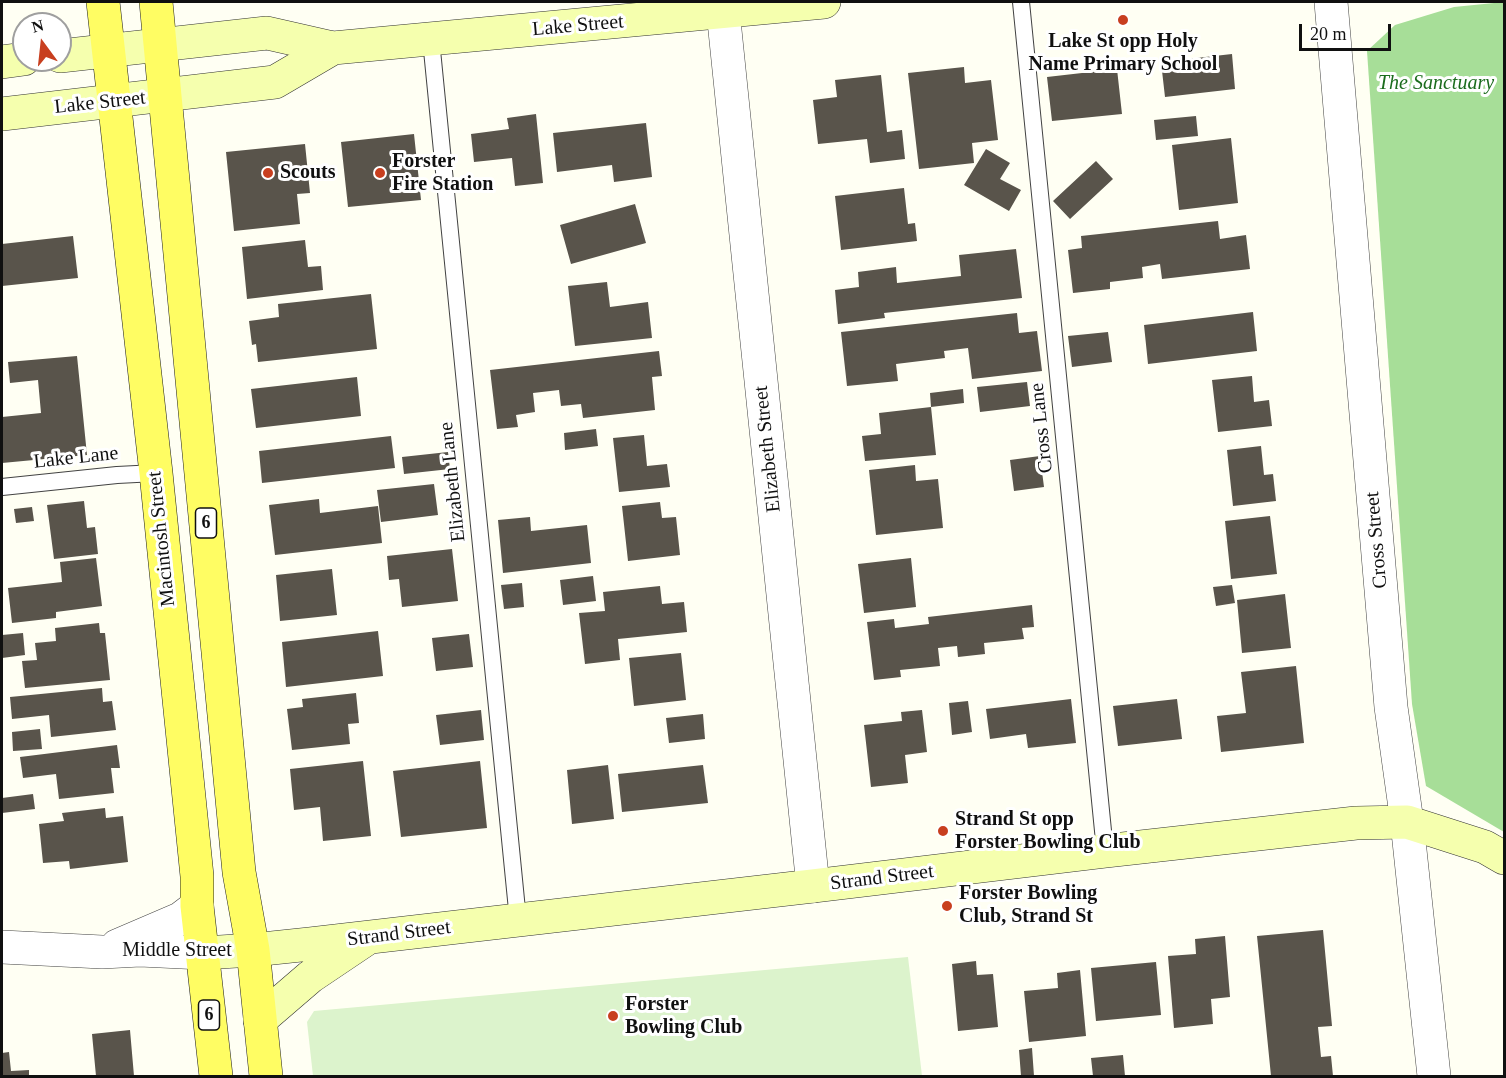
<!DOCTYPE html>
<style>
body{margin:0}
#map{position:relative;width:1506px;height:1078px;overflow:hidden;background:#fffff3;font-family:"Times New Roman",serif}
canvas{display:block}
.frame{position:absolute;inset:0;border:3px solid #101010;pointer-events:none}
.north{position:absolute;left:12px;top:12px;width:60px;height:60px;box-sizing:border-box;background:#fff;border:2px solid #9f9f9f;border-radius:50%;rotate:345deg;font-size:16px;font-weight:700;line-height:24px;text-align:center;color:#101010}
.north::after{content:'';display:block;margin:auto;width:21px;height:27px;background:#c83f1f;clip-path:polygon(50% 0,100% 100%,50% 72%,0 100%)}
.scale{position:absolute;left:1299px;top:24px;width:92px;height:27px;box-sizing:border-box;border:3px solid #101010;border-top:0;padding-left:8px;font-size:18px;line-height:21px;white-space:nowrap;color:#101010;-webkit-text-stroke:4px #fff;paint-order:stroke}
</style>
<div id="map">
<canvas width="1506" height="1078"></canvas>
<div class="frame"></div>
<div class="north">N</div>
<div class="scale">20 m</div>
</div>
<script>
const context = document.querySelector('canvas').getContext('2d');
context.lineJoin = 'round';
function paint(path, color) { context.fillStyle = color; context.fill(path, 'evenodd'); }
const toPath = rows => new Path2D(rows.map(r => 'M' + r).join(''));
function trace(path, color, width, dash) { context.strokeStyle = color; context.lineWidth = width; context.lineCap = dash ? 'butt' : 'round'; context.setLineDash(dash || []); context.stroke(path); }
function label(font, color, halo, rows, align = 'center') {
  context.font = font + ' "Times New Roman",serif'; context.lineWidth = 6; context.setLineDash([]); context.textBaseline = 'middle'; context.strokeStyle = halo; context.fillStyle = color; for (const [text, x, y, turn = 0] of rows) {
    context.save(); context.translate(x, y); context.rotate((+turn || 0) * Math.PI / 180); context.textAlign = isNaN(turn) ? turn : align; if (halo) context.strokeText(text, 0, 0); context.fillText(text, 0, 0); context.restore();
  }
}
paint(toPath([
 [1504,2,1504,832,1426,786,1412,704,1367,51,1395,25,1454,7]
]), '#a7de98');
paint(toPath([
 [908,957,922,1076,313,1076,307,1022,314,1011]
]), '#dcf3cc');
paint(toPath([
 [1232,54,1235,89,1165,97,1161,62],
 [964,67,965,83,991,80,998,140,972,143,974,163,919,169,908,73],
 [1117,69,1122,114,1052,121,1047,77],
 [881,75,887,132,902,130,905,159,870,163,867,139,818,144,813,100,837,97,835,80],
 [536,114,543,183,515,186,512,158,474,162,471,134,509,129,507,118],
 [1196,116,1198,136,1156,140,1154,120],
 [646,123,652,177,614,182,612,165,557,172,553,133],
 [414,134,421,200,348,207,341,142],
 [1231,138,1238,203,1179,210,1172,145],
 [305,144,310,193,297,194,300,224,234,231,226,152],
 [986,149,1010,163,1000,179,1021,190,1009,211,964,185],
 [1096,161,1113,179,1070,219,1053,201],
 [904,188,908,224,915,223,917,241,841,250,835,196],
 [635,204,646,243,571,264,560,225],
 [1218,221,1220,239,1246,235,1250,269,1162,279,1160,264,1142,267,1143,278,1110,282,1110,289,1073,293,1068,250,1082,248,1081,236],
 [73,236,78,278,2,286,2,244],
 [305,240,308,267,321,266,323,290,247,299,242,247],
 [1016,249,1022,298,884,313,885,318,838,324,835,290,859,287,858,272,896,267,897,283,961,276,959,255],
 [607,282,610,307,648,302,652,338,575,346,568,286],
 [371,294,377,349,258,362,256,344,252,345,249,321,279,317,278,304],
 [1253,312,1257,351,1148,364,1144,325],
 [1017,313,1019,333,1037,331,1042,371,972,379,968,348,944,351,945,358,896,364,898,381,847,386,841,332],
 [1108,332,1112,362,1072,367,1068,336],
 [659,351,662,376,652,377,655,410,583,418,581,404,561,406,559,390,533,393,535,412,516,415,518,427,497,429,490,370],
 [77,356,87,455,2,463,2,417,41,413,38,380,10,383,8,362],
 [1252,376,1254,402,1269,400,1272,426,1218,432,1212,380],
 [357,377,361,416,256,428,251,389],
 [1027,382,1030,406,980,412,977,387],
 [963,389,964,403,931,407,930,393],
 [931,407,936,455,865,461,862,436,881,434,879,413],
 [596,429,598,446,565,450,564,433],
 [644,435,647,466,667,464,670,487,619,492,613,438],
 [391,436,395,468,262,483,259,451],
 [1261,446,1264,475,1273,474,1276,501,1233,506,1227,450],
 [448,452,450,469,404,474,402,457],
 [1040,456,1044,487,1014,491,1010,460],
 [915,465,916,481,938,479,943,528,876,535,869,470],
 [434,484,438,515,381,522,377,490],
 [319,499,320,513,378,506,382,543,275,555,269,505],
 [84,501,87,528,95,527,98,554,54,559,47,505],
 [660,502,662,518,676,517,680,555,628,561,622,506],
 [32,507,34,521,16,523,14,509],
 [1270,516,1277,574,1231,579,1225,521],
 [530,517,531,531,587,525,591,563,503,573,498,520],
 [452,549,458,601,402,607,399,579,389,580,387,556],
 [96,558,102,606,56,612,56,618,12,623,8,588,62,582,60,562],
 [911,558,916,607,864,613,858,564],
 [332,569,337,615,280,621,276,575],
 [593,576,596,601,563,605,560,580],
 [522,583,524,607,504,609,501,585],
 [1232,585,1235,603,1216,606,1213,587],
 [660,586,662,604,684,602,687,632,618,639,620,660,585,664,579,613,605,611,603,592],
 [1285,594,1291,648,1242,653,1237,600],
 [1032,605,1034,627,1022,628,1024,639,984,643,985,654,958,657,957,646,938,648,940,666,900,670,901,677,874,680,867,622,894,619,895,628,929,624,928,617],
 [99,623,100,633,105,633,110,680,25,688,22,661,37,660,35,643,56,641,55,628],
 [378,631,383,676,286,687,282,642],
 [23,633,25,655,2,658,2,635],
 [469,634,473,667,436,671,432,638],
 [681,653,686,700,634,706,629,658],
 [1296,666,1304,743,1221,752,1217,716,1246,713,1241,672],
 [102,688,103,702,112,701,116,730,51,737,49,715,12,719,10,697],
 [356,693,359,723,348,724,350,744,292,750,287,709,303,707,302,699],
 [1071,699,1076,743,1028,748,1026,734,990,739,986,709],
 [1177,699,1182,739,1118,746,1113,706],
 [968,701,972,732,952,735,949,703],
 [481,710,484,740,440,745,436,715],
 [922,710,927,752,905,755,908,783,871,787,864,725,902,721,901,712],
 [703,714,705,739,669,743,666,718],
 [40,729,42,749,13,751,12,732],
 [117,745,120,768,111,768,114,793,59,799,56,774,23,778,20,757],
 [363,761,371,836,323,841,320,807,294,810,290,769],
 [480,761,487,828,401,837,393,771],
 [608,765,614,819,572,824,567,770],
 [703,765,708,803,622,812,618,774],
 [33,794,35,809,2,813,2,798],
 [105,808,106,818,123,816,128,862,70,869,69,861,43,863,39,824,64,821,62,813],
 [1323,930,1332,1026,1318,1027,1321,1057,1331,1056,1333,1076,1271,1076,1257,936],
 [1225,936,1230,997,1211,999,1213,1024,1174,1028,1168,956,1196,954,1195,939],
 [976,961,977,975,993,974,998,1027,958,1031,952,964],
 [1156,962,1161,1015,1096,1021,1091,968],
 [1080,970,1086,1036,1029,1042,1024,991,1058,988,1057,973],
 [130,1030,134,1076,96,1076,92,1034],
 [1032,1048,1034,1076,1021,1076,1019,1050],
 [9,1052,11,1071,29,1070,29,1076,2,1076,2,1053],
 [1123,1055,1125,1076,1093,1076,1091,1058]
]), '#59544b');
const lane = toPath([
 [1021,2,1105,851],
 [431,40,518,920],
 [2,487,117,475,156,473]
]);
const street = toPath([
 [1331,2,1391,707,1407,822,1434,1076],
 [723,11,813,886],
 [117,946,180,919,197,906],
 [2,947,102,952,140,950,203,953]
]);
const secondary = toPath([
 [60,56,267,33,333,48,824,2],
 [2,62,24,59],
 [2,114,275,82,333,48],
 [203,953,253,950,310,944,813,886,1105,851,1356,823,1407,822,1485,847,1504,858],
 [260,1020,310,977,365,940]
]);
const primary = toPath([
 [103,2,156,473,197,876,197,906,216,1076],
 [156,2,239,872,253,950,266,1076]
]);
trace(lane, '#434343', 18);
trace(street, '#434343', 34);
trace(secondary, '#323232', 34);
trace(primary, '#212121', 34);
trace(lane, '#fff', 16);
trace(street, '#fff', 33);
trace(secondary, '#f5ffae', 33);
trace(primary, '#fffd63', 33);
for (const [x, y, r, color] of [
 [1123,20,6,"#c83f1f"],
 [268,173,6,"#c83f1f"],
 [380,173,6,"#c83f1f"],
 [943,831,6,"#c83f1f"],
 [947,906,6,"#c83f1f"],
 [613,1016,6,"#c83f1f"]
]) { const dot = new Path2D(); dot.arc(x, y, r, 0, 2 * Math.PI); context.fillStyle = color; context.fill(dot); trace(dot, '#fff', 2); }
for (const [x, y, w] of [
 [206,523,21],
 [209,1015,21]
]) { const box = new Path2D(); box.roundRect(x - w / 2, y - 15, w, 30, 4.5); context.fillStyle = '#fff'; context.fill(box); trace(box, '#101010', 1.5); }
label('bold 18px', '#101010', null, [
 ["6",206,523],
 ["6",209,1015]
]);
label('20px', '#101010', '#fff', [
 ["Lake Street",578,26,-5],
 ["Lake Street",100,103,-6],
 ["Cross Lane",1042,428,-96],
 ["Elizabeth Street",768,449,-96],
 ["Lake Lane",76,458,-6],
 ["Elizabeth Lane",453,482,-96],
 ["Macintosh Street",162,539,-96],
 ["Cross Street",1377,540,-95],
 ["Strand Street",882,878,-7],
 ["Strand Street",399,934,-7],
 ["Middle Street",177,951]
]);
label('bold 20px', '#101010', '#fff', [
 ["Lake St opp Holy",1123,42,"center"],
 ["Name Primary School",1123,65,"center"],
 ["Forster",392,162],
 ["Fire Station",392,185],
 ["Scouts",280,173],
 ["Strand St opp",955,820],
 ["Forster Bowling Club",955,843],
 ["Forster Bowling",959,894],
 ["Club, Strand St",959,917],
 ["Forster",625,1005],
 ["Bowling Club",625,1028]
], 'left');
label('italic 20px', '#1b6c1d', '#fff', [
 ["The Sanctuary",1436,84]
]);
</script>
